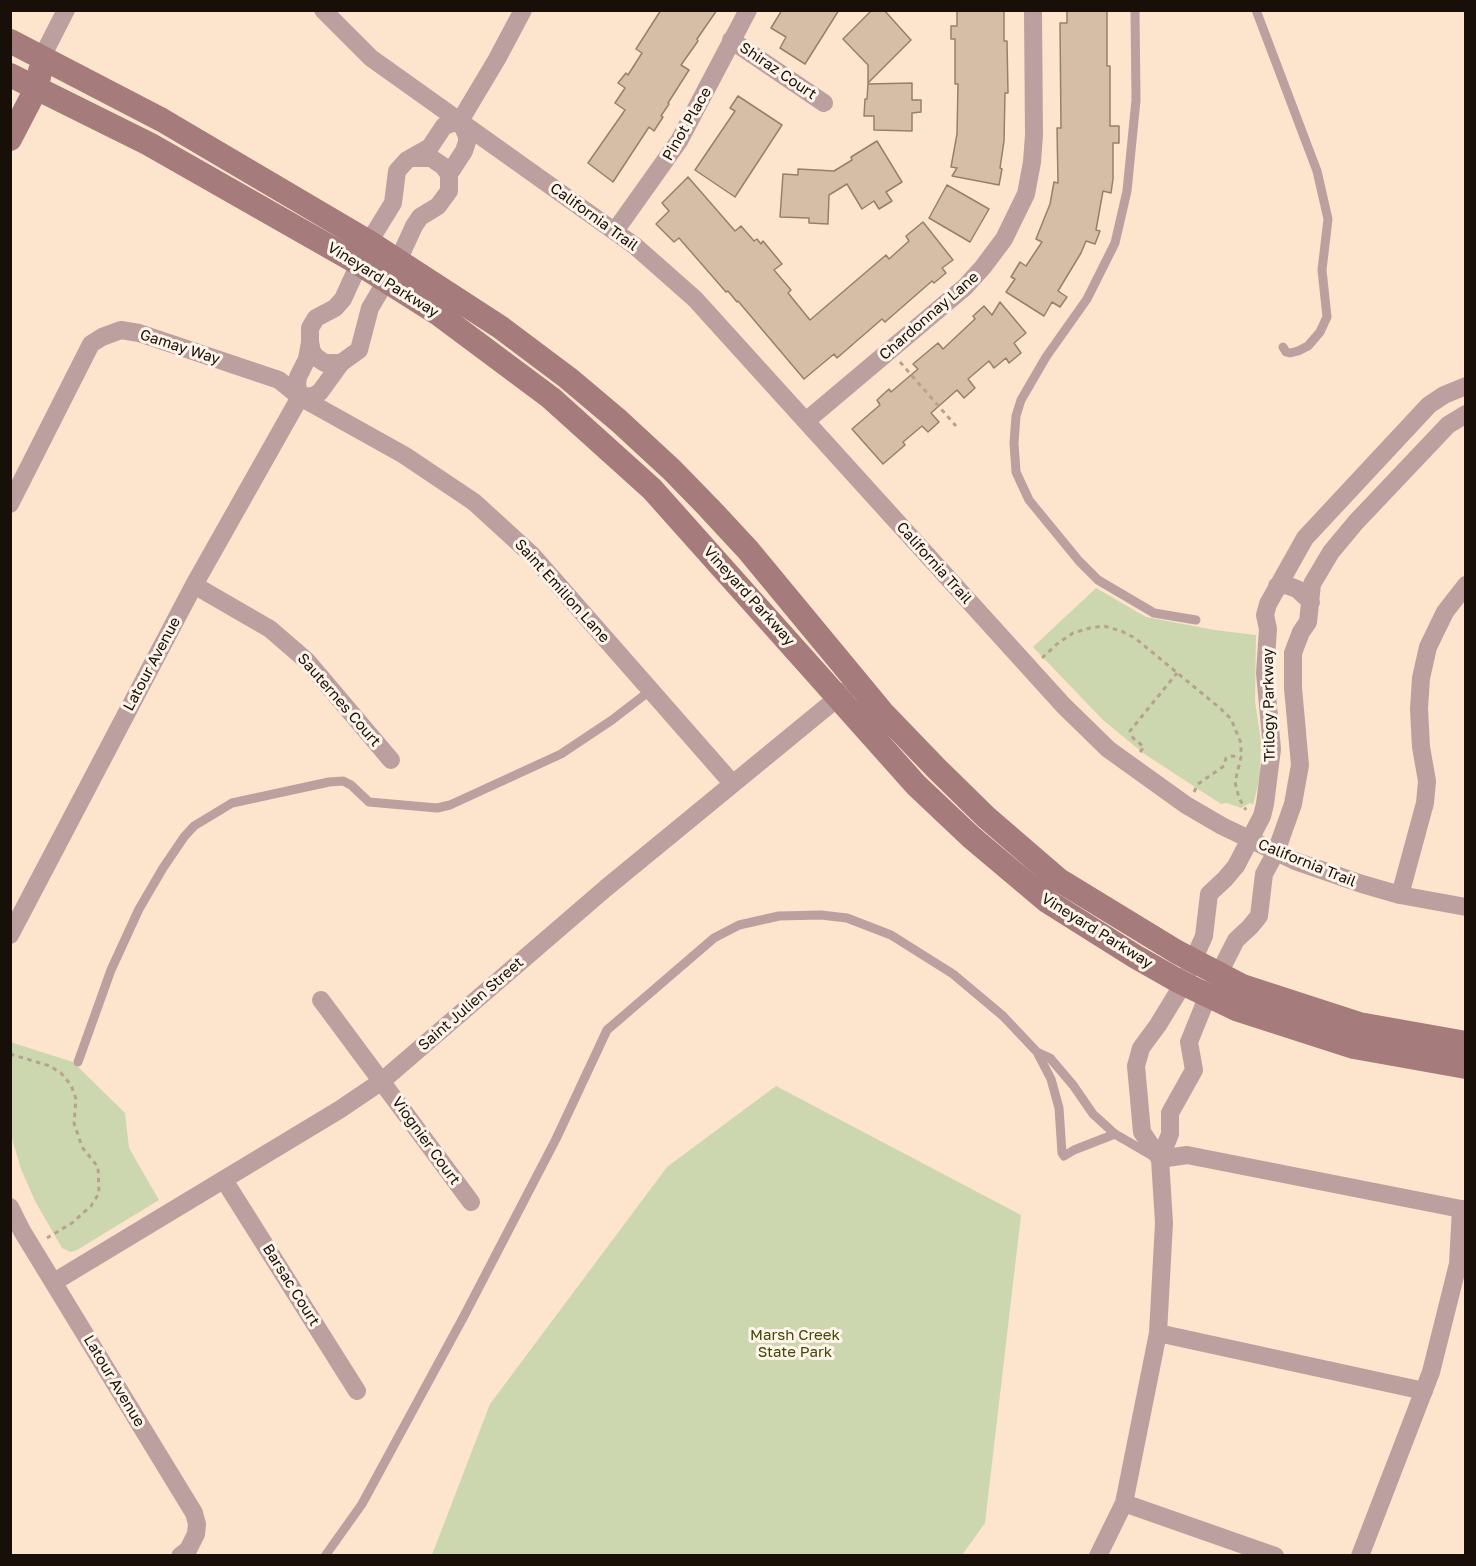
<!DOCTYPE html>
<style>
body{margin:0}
#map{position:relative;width:1476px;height:1566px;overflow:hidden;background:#fde4cc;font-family:"Golos Text",sans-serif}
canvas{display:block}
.frame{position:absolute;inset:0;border:12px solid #181008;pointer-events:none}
</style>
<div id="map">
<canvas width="1476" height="1566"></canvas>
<div class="frame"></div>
</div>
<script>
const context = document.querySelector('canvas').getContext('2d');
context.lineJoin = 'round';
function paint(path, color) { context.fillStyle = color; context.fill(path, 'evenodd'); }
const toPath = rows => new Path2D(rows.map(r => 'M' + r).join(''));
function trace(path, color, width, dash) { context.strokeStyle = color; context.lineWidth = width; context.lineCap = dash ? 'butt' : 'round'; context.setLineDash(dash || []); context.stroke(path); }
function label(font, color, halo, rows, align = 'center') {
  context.font = font + ' "Golos Text",sans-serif'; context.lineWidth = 6; context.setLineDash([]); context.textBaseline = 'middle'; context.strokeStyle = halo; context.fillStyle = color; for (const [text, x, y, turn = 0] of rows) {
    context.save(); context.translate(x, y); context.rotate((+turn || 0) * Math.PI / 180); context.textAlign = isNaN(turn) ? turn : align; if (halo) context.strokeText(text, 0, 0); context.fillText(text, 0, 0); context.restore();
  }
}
paint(toPath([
 [1096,588,1146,617,1215,630,1256,635,1255,701,1261,742,1260,777,1253,805,1250,803,1241,808,1227,803,1221,804,1143,753,1103,720,1033,647],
 [10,1042,73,1062,125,1113,129,1148,159,1200,77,1250,70,1252,62,1248,35,1201,21,1169,11,1135],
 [776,1086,1021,1215,985,1523,962,1555,432,1555,490,1404,667,1167]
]), '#cdd7af');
const building = toPath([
 [661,10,717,10,697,39,698,41,681,65,689,70,668,103,669,104,661,116,663,117,654,131,649,127,613,182,588,163,625,110,615,103,625,88,618,83,626,73,628,75,642,53,636,49,661,10],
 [782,10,839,10,805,64,780,48,786,37,771,28,782,10],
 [872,10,884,10,911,40,868,83,868,65,843,39,872,10],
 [957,10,1004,10,1004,41,1007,41,1008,93,1005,93,1004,141,1000,168,1002,169,999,185,952,176,957,168,951,167,957,134,958,84,955,84,955,39,951,39,951,26,957,26,957,10],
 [1067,10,1107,10,1107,66,1110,66,1110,126,1119,126,1119,143,1113,143,1113,179,1111,193,1103,191,1096,230,1100,231,1095,244,1086,241,1081,253,1058,291,1067,297,1060,307,1052,302,1044,316,1006,292,1015,279,1011,277,1020,262,1026,266,1042,242,1036,239,1050,204,1054,182,1058,183,1057,128,1061,128,1060,23,1067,23,1067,10],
 [912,83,912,100,921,100,921,112,912,113,912,131,874,130,874,116,864,116,865,99,867,99,868,84,912,83],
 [738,96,782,125,735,197,695,170,735,111,730,108,738,96],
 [877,141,902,182,886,192,892,201,879,209,874,201,862,209,847,184,829,195,828,224,809,223,809,218,780,217,783,174,798,175,798,169,834,171,852,160,851,157,877,141],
 [688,177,735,231,741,226,754,241,757,239,761,244,763,241,782,264,774,270,791,290,788,293,810,320,886,255,889,259,909,241,906,236,923,222,953,260,942,268,946,273,934,283,932,281,885,322,882,319,837,358,834,354,804,379,738,301,737,302,728,291,726,292,679,238,674,242,656,224,669,211,662,203,688,177],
 [947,185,989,209,970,242,929,218,947,185],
 [1000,302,1026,333,1014,343,1021,353,1009,363,1006,358,994,368,989,361,968,379,975,388,964,398,957,390,931,413,939,422,928,432,922,426,903,442,905,445,883,464,852,429,880,405,877,400,889,389,891,392,918,369,913,364,938,343,943,349,975,319,973,316,984,306,992,315,1000,302]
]);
paint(building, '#d5bda6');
trace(building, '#97806b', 1.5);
trace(toPath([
 [900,362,956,426],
 [1042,658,1057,644,1073,633,1090,628,1104,626,1121,631,1135,638,1221,709,1231,719,1241,743,1241,757,1235,782,1239,798,1246,810],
 [1140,752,1144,747,1133,738,1130,731,1177,673],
 [1194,792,1198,784,1224,766,1226,758,1232,756,1241,757],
 [10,1054,50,1066,61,1073,71,1085,76,1099,74,1123,82,1147,98,1167,99,1193,91,1206,72,1223,47,1238]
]), '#b6a28f', 3, [4.5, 4.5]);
trace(toPath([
 [1135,10,1136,100,1127,191,1115,243,1087,299,1046,357,1021,400,1016,416,1014,443,1016,472,1029,500,1079,561,1098,580,1154,613,1196,620],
 [1256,10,1317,171,1328,219,1322,270,1327,317,1320,332,1308,346,1298,351,1290,353,1286,352,1283,347],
 [1037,1052,1050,1058,1073,1085,1093,1114,1115,1134],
 [78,1062,111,970,139,909,163,868,184,837,194,826,232,803,329,782,343,781,351,785,369,802,437,808,450,805,561,754,612,720,651,690],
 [325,1556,362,1504,464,1316,556,1139,607,1030,714,938,739,925,779,916,821,915,847,918,891,935,953,974,1003,1016,1037,1052,1051,1079,1059,1108,1062,1153,1064,1156,1074,1150,1115,1134,1151,1155]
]), '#bc9f9f', 9);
trace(toPath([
 [323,10,371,58,635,246,695,299,1063,705,1108,749,1186,805,1222,826,1295,861,1362,884,1400,895,1466,907],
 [731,40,824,103],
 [42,57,66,10],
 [460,121,467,136,467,142,464,151,449,174,449,191,438,206,420,217,414,226,398,261,370,308,359,350,341,363,325,363,317,358,312,352,310,342,310,328,316,318,335,308,343,299,369,242,393,203,397,171,407,160,430,147,444,126,460,121,497,59,523,10],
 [414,158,431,158,443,166,449,174],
 [615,231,679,141,748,10],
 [300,397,313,396,320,392,341,363],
 [806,421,965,287,983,267,1004,239,1026,194,1032,162,1034,135,1033,10],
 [10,504,91,344,102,337,121,330,139,333,279,380,300,397,404,455,474,502,532,555,732,783],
 [194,585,270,629,307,661,391,760],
 [1277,586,1286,585,1297,589,1311,602],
 [1400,895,1425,803,1427,781,1421,747,1419,709,1421,678,1428,647,1445,612,1466,585],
 [10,935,194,585,300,397,297,385,298,377,307,359,310,342],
 [321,1000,471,1202],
 [1160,1159,1142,1132,1136,1066,1141,1048,1158,1025,1183,984,1204,936,1209,894,1225,879,1236,866,1262,816,1265,804,1272,749,1265,673,1268,629,1265,615,1268,604,1305,538,1429,405,1444,395,1466,386],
 [1160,1159,1187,1155,1461,1209],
 [224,1180,357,1391],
 [10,1207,22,1231,194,1513,197,1524,196,1534,188,1550,180,1556],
 [54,1282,339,1110,382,1081,606,888,857,682],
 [1158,1333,1424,1391],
 [1124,1503,1275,1556],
 [1098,1556,1124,1503,1158,1333,1164,1223,1160,1159,1170,1134,1170,1113,1194,1070,1189,1042,1208,995,1236,940,1250,927,1259,916,1264,874,1276,852,1293,804,1300,765,1293,688,1293,653,1301,632,1308,622,1312,584,1331,552,1356,522,1448,425,1466,414],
 [1360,1556,1431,1372,1458,1264,1461,1209,1466,1209]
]), '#bc9f9f', 18);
trace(toPath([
 [10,41,162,120,369,242,500,327,568,378,619,421,672,470,709,508,748,550,882,712,936,768,986,817,1059,880,1177,952,1242,986,1359,1024,1466,1043],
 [10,75,149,144,358,263,437,313,551,398,652,489,916,785,971,837,1047,901,1136,957,1180,982,1236,1009,1354,1047,1466,1067],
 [10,139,37,87,40,71]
]), '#a57b7c', 24);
label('15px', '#181008', '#fef4ea', [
 ["Shiraz Court",778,71,34],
 ["Pinot Place",687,124,-60],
 ["California Trail",594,217,36],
 ["Vineyard Parkway",383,280,32],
 ["Chardonnay Lane",929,316,-41],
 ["Gamay Way",180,347,18],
 ["California Trail",934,563,48],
 ["Saint Emilion Lane",562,591,48],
 ["Vineyard Parkway",749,596,48],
 ["Latour Avenue",152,664,-62],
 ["Sauternes Court",339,700,49],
 ["Trilogy Parkway",1269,705,-91],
 ["California Trail",1307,863,22],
 ["Vineyard Parkway",1097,931,32],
 ["Saint Julien Street",471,1004,-41],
 ["Viognier Court",426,1141,54],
 ["Barsac Court",291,1285,58],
 ["Latour Avenue",114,1381,59]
]);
label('15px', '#404a09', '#fef4ea', [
 ["Marsh Creek",795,1335],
 ["State Park",795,1352]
]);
</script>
